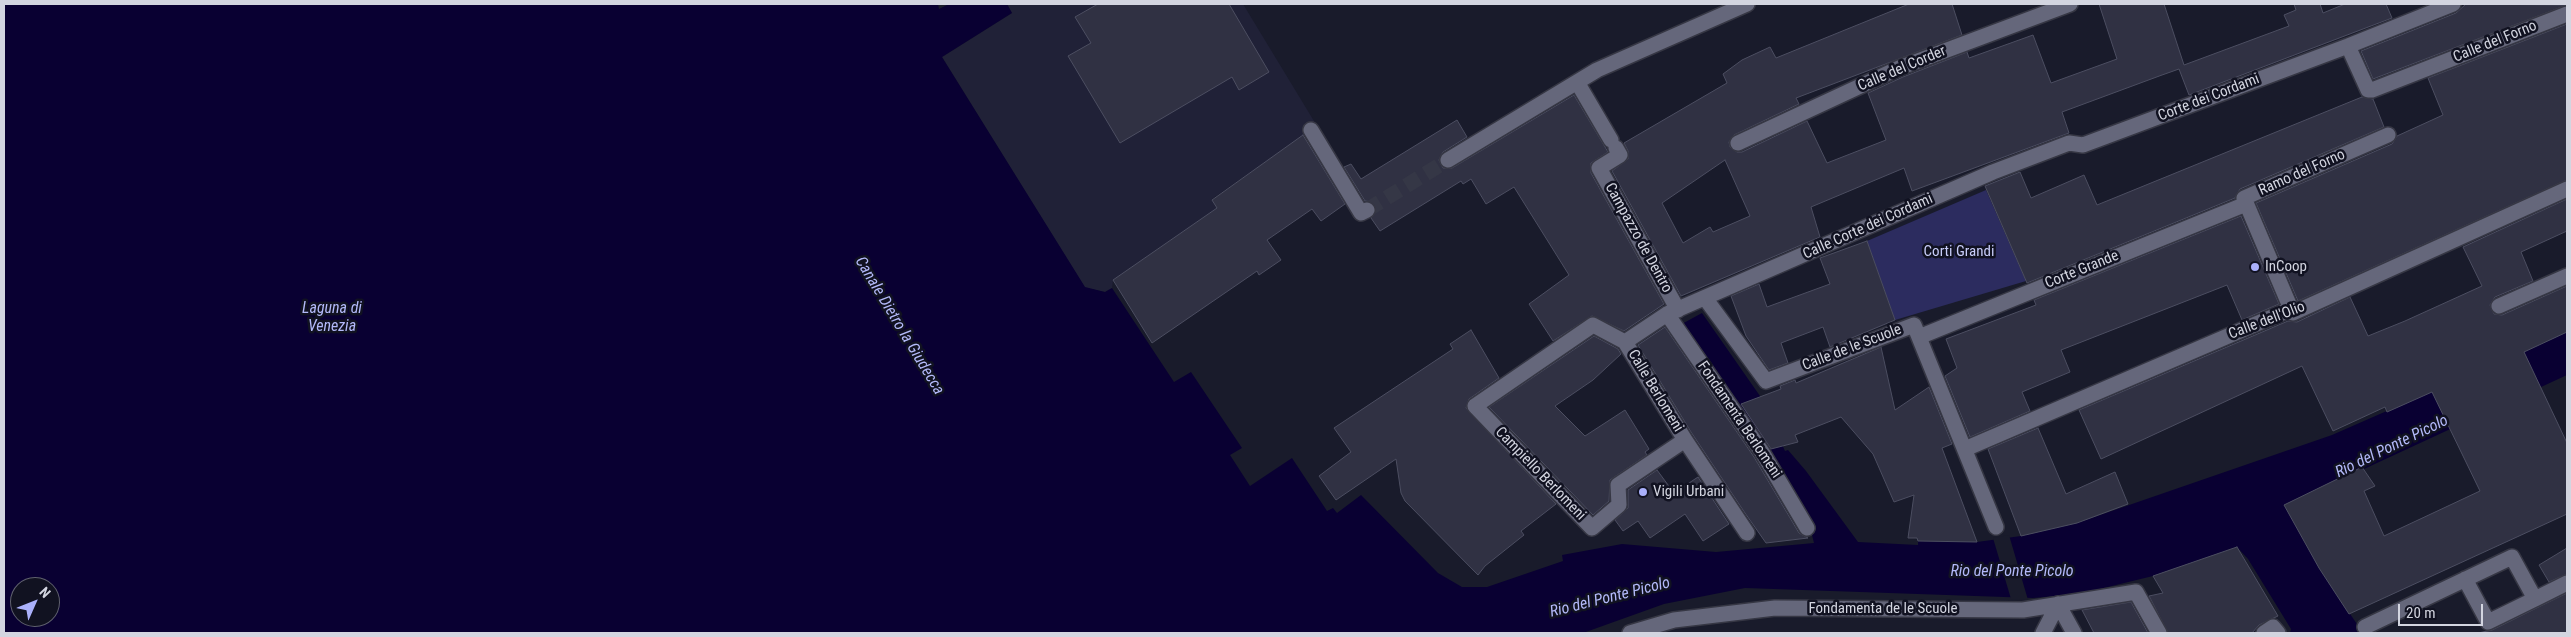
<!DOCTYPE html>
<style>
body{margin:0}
#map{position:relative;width:2571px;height:637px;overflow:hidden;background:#191b2b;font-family:"Roboto Condensed",sans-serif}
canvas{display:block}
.frame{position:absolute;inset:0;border:5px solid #d3d5e0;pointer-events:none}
.north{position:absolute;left:10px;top:577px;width:50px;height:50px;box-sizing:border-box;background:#111221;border:1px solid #5f606d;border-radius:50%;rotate:46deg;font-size:14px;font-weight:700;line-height:20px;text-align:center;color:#d3d5e0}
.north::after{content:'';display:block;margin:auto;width:18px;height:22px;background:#aab0fb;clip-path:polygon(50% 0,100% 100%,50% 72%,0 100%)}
.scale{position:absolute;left:2398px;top:604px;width:85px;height:22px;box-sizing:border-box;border:2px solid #d3d5e0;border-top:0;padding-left:6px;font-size:15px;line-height:18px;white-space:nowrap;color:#d3d5e0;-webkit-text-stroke:4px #111221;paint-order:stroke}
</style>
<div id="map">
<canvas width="2571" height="637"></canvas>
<div class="frame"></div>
<div class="north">N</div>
<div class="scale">20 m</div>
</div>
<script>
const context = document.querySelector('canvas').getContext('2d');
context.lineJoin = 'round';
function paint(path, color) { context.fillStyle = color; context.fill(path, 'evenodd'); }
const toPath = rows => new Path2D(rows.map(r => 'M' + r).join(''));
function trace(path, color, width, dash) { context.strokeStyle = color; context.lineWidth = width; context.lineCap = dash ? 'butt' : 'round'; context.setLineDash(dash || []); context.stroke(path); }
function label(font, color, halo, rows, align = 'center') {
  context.font = font + ' "Roboto Condensed",sans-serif'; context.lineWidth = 5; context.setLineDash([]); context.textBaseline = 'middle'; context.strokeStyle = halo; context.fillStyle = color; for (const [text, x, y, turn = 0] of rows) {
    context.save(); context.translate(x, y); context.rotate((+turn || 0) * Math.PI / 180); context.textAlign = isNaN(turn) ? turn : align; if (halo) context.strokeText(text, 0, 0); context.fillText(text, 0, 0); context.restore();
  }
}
paint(toPath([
 [1007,4,1243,4,1317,126,1212,199,1217,208,1113,280,1112,288,1105,292,1085,288,942,57,1012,13]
]), '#202137');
paint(toPath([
 [1986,190,2026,281,1895,320,1867,241]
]), '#2c2c5f');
paint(toPath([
 [4,4,938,4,939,9,949,4,1007,4,1012,13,942,57,1085,287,1105,292,1112,288,1174,382,1191,372,1242,448,1230,455,1250,486,1292,458,1327,511,1333,508,1337,513,1361,495,1438,573,1462,587,1487,587,1563,561,1562,555,1622,544,1716,552,1814,543,1810,527,1680,325,1702,313,1760,396,1785,451,1788,450,1806,471,1858,542,1918,545,1918,541,1977,542,2021,536,2077,523,2332,435,2567,332,2567,375,2364,469,2362,467,2284,505,2319,568,2363,633,2290,633,2291,629,2248,559,2237,547,2153,576,2079,594,2033,598,1745,588,1664,604,1583,633,4,633],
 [20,587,50,587,50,617,20,617]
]), '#090032');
paint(toPath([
 [2009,535,2028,600,2011,599,1993,538]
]), '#191b2b');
const building = toPath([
 [1098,4,1229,4,1269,72,1239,90,1232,77,1120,143,1068,56,1091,43,1075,17,1098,4],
 [1909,4,1952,4,1962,35,1796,98,1799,104,1734,135,1729,142,1730,147,1737,152,1742,152,1807,121,1827,163,1886,140,1868,93,1903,77,1967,52,1969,58,2033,35,2051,83,2117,59,2099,4,2164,4,2184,65,2289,26,2284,15,2296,10,2294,4,2320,4,2323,13,2345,4,2386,4,2392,18,2189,95,2179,69,2162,75,2062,112,2069,133,1912,191,1904,168,1811,207,1820,237,1681,296,1612,171,1628,159,1628,151,1624,143,1727,83,1723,74,1742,60,1770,47,1776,58,1909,4],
 [1725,160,1750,216,1713,232,1710,227,1683,243,1662,203,1725,160],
 [2466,4,2567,5,2373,79,2361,51,2456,13,2466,4],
 [2567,24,2567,180,2298,301,2256,203,2392,144,2397,136,2443,115,2428,78,2567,24],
 [1574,95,1608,152,1591,163,1591,173,1664,304,1624,331,1592,316,1553,341,1529,304,1569,275,1514,187,1486,204,1471,179,1463,184,1461,181,1380,231,1371,218,1376,211,1375,205,1372,202,1365,201,1344,167,1351,164,1361,179,1457,120,1467,137,1443,152,1439,160,1443,168,1452,168,1574,95],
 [2362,97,2373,99,2384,127,2240,189,2235,198,2027,283,1985,186,2020,172,2031,198,2084,175,2097,205,2362,97],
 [1303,135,1345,204,1321,221,1312,209,1267,240,1281,260,1259,275,1257,271,1152,343,1113,280,1217,208,1212,200,1303,135],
 [2567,199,2567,231,2521,252,2533,281,2495,297,2490,305,2494,314,2502,315,2567,286,2567,332,2524,352,2567,443,2567,514,2349,614,2319,568,2284,505,2362,467,2375,486,2364,491,2384,536,2480,491,2432,392,2387,412,2385,407,2333,431,2302,366,2101,459,2079,410,2288,321,2297,322,2350,297,2368,336,2405,321,2482,286,2463,247,2567,199],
 [2241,216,2279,304,2242,320,2227,285,2061,350,2070,372,2022,392,2030,411,1970,437,1945,376,1957,368,1946,339,2036,305,2034,300,2241,216],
 [1867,241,1895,320,1830,347,1823,327,1781,343,1788,363,1769,370,1746,336,1731,296,1759,284,1767,307,1830,284,1820,258,1867,241],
 [1665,327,1754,457,1799,533,1808,538,1766,543,1745,513,1691,432,1638,345,1665,327],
 [1471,330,1499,378,1469,399,1466,408,1556,504,1521,531,1524,535,1485,566,1478,575,1405,501,1401,493,1396,459,1336,500,1319,476,1351,452,1334,428,1453,349,1450,344,1471,330],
 [1594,336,1618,349,1621,354,1593,380,1555,406,1585,436,1625,410,1649,449,1645,452,1647,455,1610,480,1609,501,1593,515,1489,407,1594,336],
 [1881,347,1895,410,1929,387,1952,444,1942,448,1977,542,1918,541,1917,538,1908,538,1914,495,1894,502,1873,454,1841,417,1795,435,1798,442,1771,449,1741,404,1781,389,1780,386,1795,380,1796,383,1881,347],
 [2038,428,2066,494,2115,472,2128,504,2077,523,2021,536,1988,449,2038,428],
 [1657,470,1674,493,1698,477,1729,524,1703,541,1685,514,1650,538,1638,521,1623,531,1615,520,1628,508,1628,490,1657,470],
 [2237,547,2278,616,2259,625,2252,633,2168,633,2149,596,2163,593,2153,576,2237,547],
 [2567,548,2567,574,2549,582,2539,565,2567,548],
 [2567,593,2567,633,2478,633,2492,630,2567,593],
 [2131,602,2148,633,2094,633,2082,610,2131,602]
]);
paint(building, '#303143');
trace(building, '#4c4e61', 1);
trace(toPath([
 [1367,210,1448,160]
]), '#353746', 15, [15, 8]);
const street = toPath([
 [2348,46,2368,90,2372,90,2567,14],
 [1577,82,1611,140],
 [1311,130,1361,213,1367,210],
 [1738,143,1899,68,2070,4],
 [1616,148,1620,155,1599,168,1678,310],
 [1448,160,1597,70,1747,4],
 [1705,298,1766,381,1914,325,1996,527],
 [2499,306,2567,276],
 [2291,309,2244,198,2388,135],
 [1667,314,1762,452,1807,528],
 [1919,337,2246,204],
 [1625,342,1685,440,1747,533],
 [1685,440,1618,485,1619,505,1592,528,1475,406,1593,325,1625,342,1667,314,1993,172,2069,143,2083,145,2348,46,2453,4],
 [1965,449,2291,309,2293,313,2567,189],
 [2535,599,2567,583],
 [2058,604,2074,633],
 [2365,627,2512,557,2535,599,2488,622,2465,579],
 [1630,633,1674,620,1775,608,2023,610,2136,592,2159,633],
 [2043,633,2058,604],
 [2264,633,2273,627,2278,633]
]);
trace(street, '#363744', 18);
trace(street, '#65677b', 15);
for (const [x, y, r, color] of [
 [2255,267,5,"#aab0fb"],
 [1643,492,5,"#aab0fb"]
]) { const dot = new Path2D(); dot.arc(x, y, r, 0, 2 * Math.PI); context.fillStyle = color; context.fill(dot); trace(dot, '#111221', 2); }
label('15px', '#d3d5e0', '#111221', [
 ["Calle del Forno",2495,42,-22],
 ["Calle del Corder",1902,69,-23],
 ["Corte dei Cordami",2209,98,-21],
 ["Ramo del Forno",2302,173,-24],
 ["Calle Corte dei Cordami",1868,227,-24],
 ["Campazzo de Dentro",1638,238,61],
 ["Corte Grande",2082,270,-22],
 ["Calle dell'Olio",2267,321,-21],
 ["Calle de le Scuole",1852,348,-21],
 ["Calle Berlomeni",1655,391,59],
 ["Fondamenta Berlomeni",1739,420,56],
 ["Campiello Berlomeni",1540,474,46],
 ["Fondamenta de le Scuole",1883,609]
]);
label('15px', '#c8cdf9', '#111221', [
 ["Corti Grandi",1959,252]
]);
label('15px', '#d3d5e0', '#111221', [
 ["InCoop",2265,267],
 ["Vigili Urbani",1653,492]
], 'left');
label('italic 16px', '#b3b9f9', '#111221', [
 ["Laguna di",332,309],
 ["Venezia",332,327],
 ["Canale Dietro la Giudecca",899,326,59],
 ["Rio del Ponte Picolo",2392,447,-26],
 ["Rio del Ponte Picolo",2012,572],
 ["Rio del Ponte Picolo",1610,598,-14]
]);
</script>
